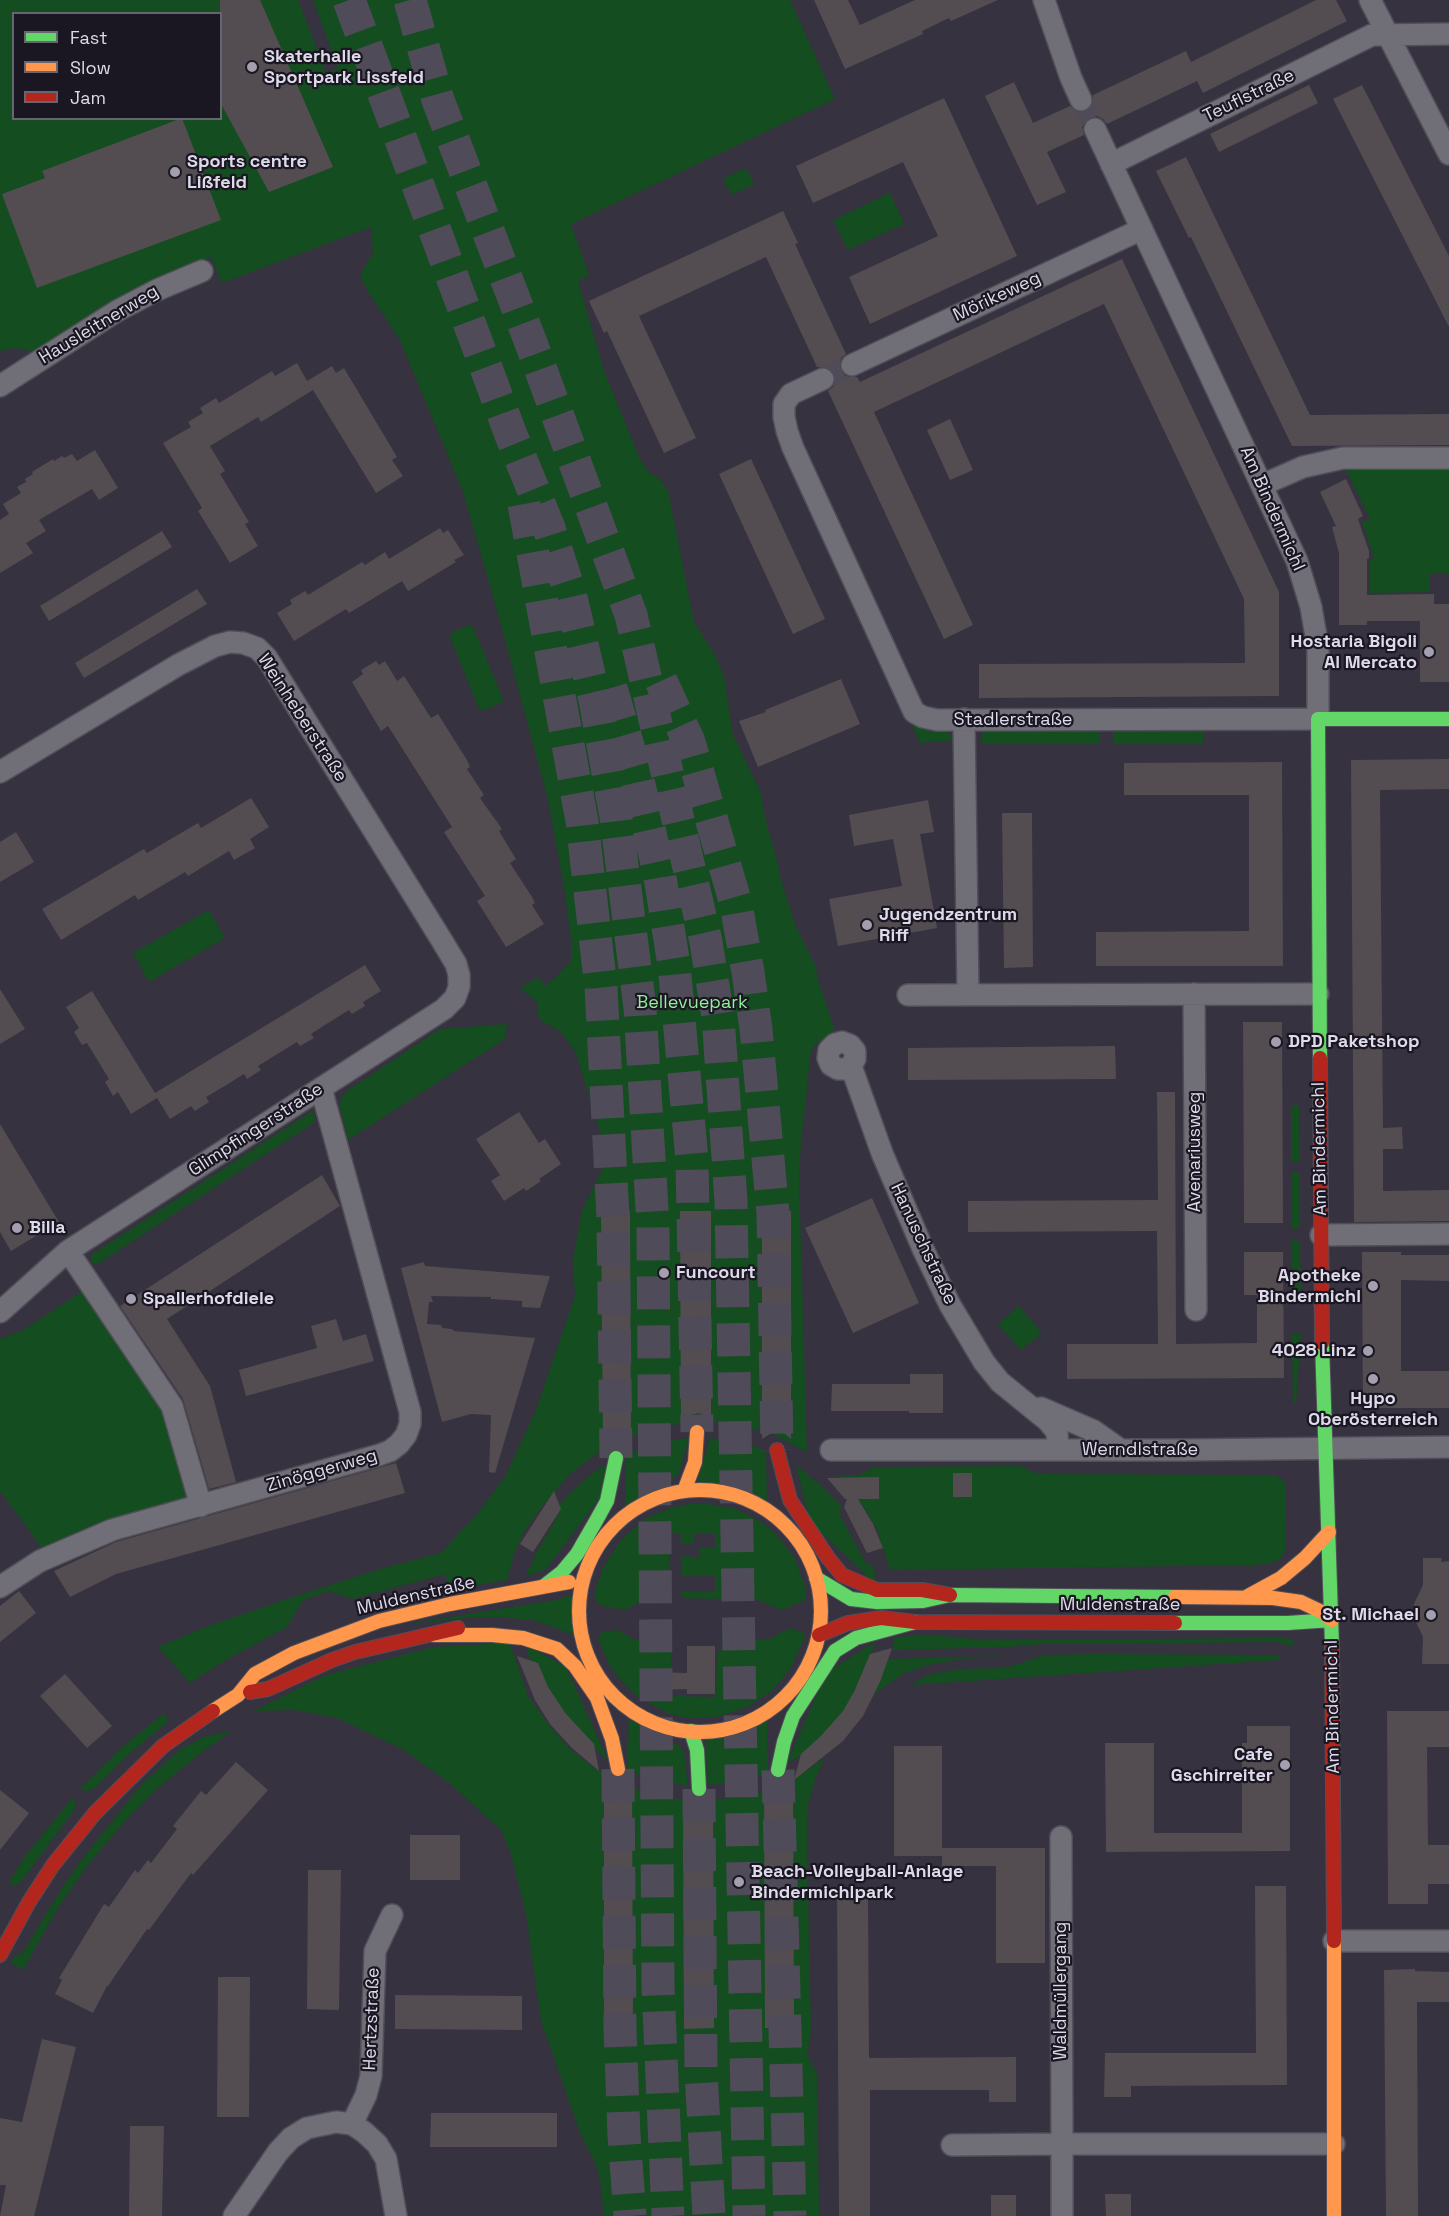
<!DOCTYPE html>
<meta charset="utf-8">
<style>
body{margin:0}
#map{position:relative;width:1449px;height:2216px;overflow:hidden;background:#36323f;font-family:"Space Grotesk",sans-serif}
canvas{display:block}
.legend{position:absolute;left:12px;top:12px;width:210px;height:108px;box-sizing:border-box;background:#1a1722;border:2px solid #686572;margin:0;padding:8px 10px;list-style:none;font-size:18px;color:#dedaea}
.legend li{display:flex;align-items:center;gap:12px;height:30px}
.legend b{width:30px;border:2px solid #686572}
</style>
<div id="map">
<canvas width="1449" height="2216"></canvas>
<ul class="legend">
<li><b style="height:8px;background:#63d668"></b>Fast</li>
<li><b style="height:8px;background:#ff974d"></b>Slow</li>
<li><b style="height:8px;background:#b3261e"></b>Jam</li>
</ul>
</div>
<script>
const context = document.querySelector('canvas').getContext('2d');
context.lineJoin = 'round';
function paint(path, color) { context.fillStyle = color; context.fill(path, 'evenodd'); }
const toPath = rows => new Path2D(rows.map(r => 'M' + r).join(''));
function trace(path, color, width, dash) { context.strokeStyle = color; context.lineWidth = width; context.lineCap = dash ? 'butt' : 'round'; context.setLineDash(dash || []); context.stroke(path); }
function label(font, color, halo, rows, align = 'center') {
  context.font = font + ' "Space Grotesk",sans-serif'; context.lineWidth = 4.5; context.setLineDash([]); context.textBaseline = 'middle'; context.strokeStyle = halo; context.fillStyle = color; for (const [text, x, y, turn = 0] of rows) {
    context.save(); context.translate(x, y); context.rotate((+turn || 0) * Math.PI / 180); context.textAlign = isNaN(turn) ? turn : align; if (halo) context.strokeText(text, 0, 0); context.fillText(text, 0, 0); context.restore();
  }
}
paint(toPath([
 [0,0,298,0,326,73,338,68,313,0,790,0,835,99,571,224,589,275,578,281,604,371,640,459,649,473,659,478,668,491,694,622,716,657,724,677,733,735,761,793,764,814,777,860,781,880,796,927,816,967,817,977,834,1028,834,1034,817,1043,811,1050,801,1143,799,1178,807,1452,771,1433,723,1422,692,1422,648,1429,596,1454,570,1474,543,1505,524,1532,514,1554,507,1580,449,1590,445,1574,352,1599,329,1591,303,1600,287,1627,224,1661,190,1683,158,1647,203,1628,290,1598,387,1567,441,1553,478,1513,505,1477,536,1410,575,1296,573,1259,582,1211,608,1158,576,1053,561,1032,539,1019,537,1002,520,988,539,977,545,986,557,976,571,961,571,938,563,881,548,800,500,621,463,492,400,340,367,290,361,277,363,270,373,253,371,227,222,283,211,257,127,294,74,325,37,352,15,348,0,351],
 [14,14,220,14,220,118,14,118],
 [746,168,754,184,732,195,723,179],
 [890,193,904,224,848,250,833,220],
 [1344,466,1449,467,1449,573,1429,573,1429,592,1370,593,1370,560,1374,558,1362,522,1370,519],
 [469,625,473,627,503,699,501,703,484,710,479,709,450,637,452,632],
 [911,723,948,732,954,740,920,743],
 [983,728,1099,728,1100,744,981,744],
 [1113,728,1203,728,1203,744,1113,744],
 [209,910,225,938,149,982,133,953],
 [507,1024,505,1039,348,1140,340,1106,341,1098,347,1091,440,1029],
 [1291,1105,1299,1105,1300,1161,1291,1161],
 [312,1111,315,1115,314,1123,98,1264,91,1263,91,1255],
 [1291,1172,1300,1173,1300,1228,1292,1229],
 [1292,1240,1300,1241,1301,1295,1292,1295],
 [86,1289,160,1402,187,1483,186,1500,43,1549,0,1491,0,1339,23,1330],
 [1019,1306,1042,1333,1021,1350,998,1324],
 [1292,1334,1301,1334,1296,1404,1293,1404],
 [689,1438,679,1473,669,1482,635,1500,625,1508,625,1454,666,1441],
 [710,1438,748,1444,766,1451,767,1502,747,1492,727,1486,697,1483],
 [607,1464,604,1492,546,1569,527,1576,527,1569,531,1567,535,1555,559,1514,556,1509,571,1492,594,1472],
 [796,1465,827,1491,842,1507,839,1511,840,1515,863,1558,868,1565,873,1565,877,1585,810,1522],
 [1020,1466,1038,1474,1273,1475,1282,1479,1286,1485,1285,1551,1282,1557,1275,1562,1257,1565,890,1570,877,1530,865,1509,837,1475,859,1475,874,1467],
 [691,1504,708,1504,736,1509,761,1522,775,1533,795,1559,805,1587,806,1595,805,1600,782,1610,758,1600,683,1598,681,1592,715,1592,715,1576,681,1576,681,1556,699,1557,699,1548,715,1548,715,1534,694,1534,694,1543,681,1543,681,1534,670,1534,668,1596,665,1599,645,1599,625,1610,602,1606,597,1603,595,1592,603,1568,621,1540,646,1518,674,1507],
 [573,1594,571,1613,574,1635,533,1620,496,1617,465,1618,406,1624,544,1602,560,1599],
 [790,1628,803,1633,805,1637,790,1669,773,1690,747,1707,721,1716,704,1718,687,1718,670,1714,638,1697,624,1684,611,1668,598,1639,602,1632,617,1630,635,1640,664,1641,671,1648,671,1696,716,1697,717,1651,722,1651,722,1639,767,1640],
 [928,1635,991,1640,1283,1638,1295,1641,1292,1646,1277,1642,1043,1644,1007,1647,893,1650,894,1637],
 [875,1642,862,1684,852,1705,813,1749,787,1763,826,1673],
 [510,1643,528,1696,551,1728,573,1752,597,1770,635,1789,681,1800,713,1800,741,1797,769,1790,802,1773,825,1758,816,1777,808,1805,807,1838,811,2031,807,2055,817,2074,819,2216,604,2216,600,2179,594,2160,580,2133,541,2020,526,1914,511,1854,501,1830,447,1781,402,1749,337,1718,294,1710,254,1711,326,1675,434,1647],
 [526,1645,566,1667,608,1760,568,1727,530,1661],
 [1091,1654,1279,1655,1279,1660,911,1685,928,1675,959,1669,1005,1668,1045,1655],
 [1005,1656,955,1660,928,1665,904,1673,873,1695,888,1659],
 [164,1713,168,1722,129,1754,94,1789,84,1791,81,1788,120,1749],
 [629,1718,678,1745,684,1752,688,1786,650,1779,627,1771],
 [767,1720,768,1772,741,1782,708,1785,705,1738,725,1738,743,1733],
 [232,1731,202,1752,159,1787,125,1821,88,1865,58,1908,23,1970,11,1963,15,1955,22,1954,57,1896,79,1863,143,1783,181,1749,206,1736],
 [72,1798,75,1801,75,1809,21,1882,16,1885,8,1884,23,1859]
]), '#144d20');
paint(toPath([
 [220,0,260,0,333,167,269,192,220,102],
 [814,0,848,0,860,25,915,0,998,0,951,21,949,18,922,31,923,34,845,69],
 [1316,0,1336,0,1347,21,1203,93,1197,81,1107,124,1103,119,1097,116,1089,118,1082,127,1084,135,1047,152,1066,192,1037,205,985,96,1014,82,1033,123,1070,106,1079,113,1086,112,1092,107,1093,95,1186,51,1191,62],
 [1309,85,1318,103,1219,152,1210,134],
 [1362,85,1449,256,1449,327,1333,99],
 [944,98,1017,256,870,324,849,277,938,236,903,162,813,203,796,166],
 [182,118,221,220,37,288,2,194,45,178,42,171],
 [1186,157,1310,415,1449,414,1449,445,1292,446,1191,237,1189,238,1156,171],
 [783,211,798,243,795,244,846,354,841,358,840,370,845,376,857,377,860,382,1122,259,1279,592,1279,696,979,698,979,664,1245,663,1244,599,1104,304,874,412,973,625,944,639,828,391,834,386,835,374,830,368,817,367,766,257,639,316,696,438,664,453,607,331,604,333,589,301],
 [297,363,307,381,332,366,336,373,344,368,397,457,392,460,403,476,376,493,313,390,261,422,258,417,210,446,225,471,220,474,249,522,245,524,258,546,230,563,198,511,202,508,163,443,191,427,188,422,203,413,200,408,216,398,219,403,272,371,275,376],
 [950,419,973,470,950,480,927,430],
 [95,450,118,488,99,500,92,489,39,520,46,531,26,543,33,553,0,573,0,520,9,514,3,504,21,493,17,487,26,482,25,479,33,474,32,472,53,459,54,461,62,456,64,458,72,454,77,461],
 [751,459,825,619,793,634,719,474],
 [1346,479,1363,516,1358,519,1369,551,1369,558,1367,559,1367,595,1434,594,1434,604,1449,604,1449,682,1420,682,1420,621,1367,621,1367,625,1339,625,1339,553,1332,527,1336,526,1320,492],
 [440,528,443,533,448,530,464,555,454,560,456,562,408,591,402,581,349,613,346,609,294,641,277,613,292,604,290,600,305,591,308,595,362,562,365,565,385,552,389,559],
 [162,531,172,547,49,621,40,606],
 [197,589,207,604,84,678,75,663],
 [376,661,379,665,385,661,397,681,404,676,431,718,438,714,467,760,470,767,467,769,484,795,480,798,502,829,499,831,516,859,510,863,532,897,535,903,532,905,544,924,506,947,477,901,485,896,444,832,452,827,388,726,381,731,352,682,363,674,361,670],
 [841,679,860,724,758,767,739,721,766,712,765,710],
 [1449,759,1449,789,1380,790,1383,1128,1402,1127,1403,1149,1383,1149,1383,1191,1449,1190,1449,1221,1354,1222,1351,760],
 [1282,762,1283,966,1096,966,1096,932,1249,931,1249,795,1124,795,1124,763],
 [251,798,269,827,250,839,255,848,234,860,229,851,188,876,185,872,138,900,135,895,61,940,42,909,144,849,147,853,198,823,201,828],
 [928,800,934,832,920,834,937,928,838,946,829,899,902,886,893,839,854,846,849,815],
 [1002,813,1032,813,1033,967,1004,968],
 [16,832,34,862,0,882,0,842],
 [365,965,381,991,363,1002,365,1006,352,1014,349,1010,328,1023,311,1034,314,1038,300,1046,297,1042,258,1066,261,1070,247,1079,244,1074,223,1087,206,1097,209,1102,195,1111,191,1106,170,1119,157,1098,131,1114,118,1092,113,1096,105,1082,109,1079,87,1043,82,1045,74,1032,79,1028,66,1007,92,991,155,1093],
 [0,989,25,1029,0,1044],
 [1243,1022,1282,1022,1283,1223,1244,1223],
 [1115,1046,1116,1079,908,1080,908,1048],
 [1157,1092,1175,1092,1176,1344,1257,1343,1257,1295,1244,1295,1244,1252,1283,1252,1284,1378,1067,1379,1067,1344,1158,1344,1157,1231,968,1232,968,1201,1158,1200],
 [519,1112,539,1143,545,1139,561,1164,539,1179,541,1181,526,1191,524,1188,504,1201,491,1181,500,1175,476,1139],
 [0,1124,59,1222,11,1251,0,1232],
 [322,1175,340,1206,167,1319,210,1386,236,1482,209,1489,183,1399,120,1306],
 [872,1198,919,1303,853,1333,805,1228],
 [601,1211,630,1211,631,1444,629,1445,619,1440,610,1440,603,1445],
 [680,1211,711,1211,711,1421,707,1416,698,1413,688,1416,681,1422],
 [762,1211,791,1211,791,1439,783,1432,773,1432,762,1439],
 [1362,1252,1401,1252,1401,1255,1449,1255,1449,1281,1401,1280,1401,1371,1449,1371,1449,1408,1363,1408],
 [424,1262,425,1266,550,1276,540,1308,522,1307,522,1301,491,1299,491,1297,431,1296,433,1302,429,1302,427,1324,441,1325,442,1328,452,1329,454,1331,535,1338,495,1473,489,1472,491,1415,471,1414,442,1422,401,1268],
 [336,1319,343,1341,366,1334,374,1361,246,1396,239,1370,317,1348,311,1326],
 [910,1374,943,1374,943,1413,909,1413,909,1411,831,1411,832,1384,910,1384],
 [396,1463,405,1493,116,1574,70,1597,54,1571,116,1542],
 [953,1473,972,1473,972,1497,953,1497],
 [879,1477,879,1499,858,1499,873,1524,883,1548,867,1553,844,1507,847,1499,845,1499,827,1478],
 [554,1491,561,1509,533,1552,520,1544],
 [1423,1558,1442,1558,1441,1562,1449,1561,1449,1664,1422,1664,1423,1637,1414,1618,1414,1604,1423,1585],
 [19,1591,36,1613,0,1642,0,1606],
 [687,1646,715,1646,715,1694,687,1694,687,1689,657,1690,657,1672,687,1673],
 [892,1648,880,1682,863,1716,843,1741,794,1780,801,1754,821,1736,843,1711,854,1692,870,1654],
 [517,1656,538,1663,548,1687,566,1714,594,1744,599,1771,572,1748,550,1724,535,1700],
 [65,1674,112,1726,87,1748,40,1696],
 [1387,1711,1449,1711,1449,1747,1427,1747,1428,1845,1449,1845,1449,1884,1428,1884,1428,1904,1388,1904],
 [1247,1726,1290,1726,1290,1851,1106,1852,1105,1743,1154,1743,1154,1833,1242,1833,1242,1743,1247,1743],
 [894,1746,942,1746,942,1848,1045,1848,1045,1963,996,1963,996,1866,942,1866,942,1856,894,1856],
 [236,1762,268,1790,193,1875,191,1873,149,1930,147,1929,108,1986,107,1986,93,2013,55,1994,62,1980,59,1978,104,1904,109,1907,135,1870,138,1873,148,1860,151,1863,177,1829,173,1826,201,1791,206,1795],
 [632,1780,633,2029,604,2029,604,1781,611,1786,621,1787],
 [764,1781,775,1788,784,1788,793,1781,794,2028,765,2028],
 [0,1790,29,1813,0,1850],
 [683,1798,690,1805,699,1808,709,1805,713,1801,714,2028,684,2029],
 [410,1835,460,1835,460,1880,410,1880],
 [308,1870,341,1870,339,2010,307,2009],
 [1255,1886,1286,1886,1287,2085,1131,2086,1131,2097,1104,2097,1105,2053,1256,2053],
 [837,1892,868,1892,869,2058,1016,2057,1016,2102,989,2102,989,2090,870,2090,870,2216,839,2216],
 [1415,1969,1415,1971,1449,1972,1449,2002,1417,2002,1418,2216,1386,2216,1384,1970],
 [218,1977,250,1977,249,2117,217,2117],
 [395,1995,522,1996,522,2030,395,2029],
 [42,2039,76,2047,34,2216,0,2216,6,2185,0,2185,0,2118,22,2122],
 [431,2113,557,2113,557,2147,430,2147],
 [130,2126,164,2126,162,2216,129,2216],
 [1105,2194,1131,2194,1131,2216,1106,2216],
 [991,2195,1016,2195,1016,2216,991,2216]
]), '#534d52');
trace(toPath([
 [1081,100,1095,129],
 [823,379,852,365]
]), '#4f4b59', 21, [21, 10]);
trace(toPath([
 [349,0,511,435,549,528,570,593,595,700,616,817,640,1008,653,1225,658,1987,668,2216],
 [410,0,438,100,531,343,631,615,706,942,718,1017,731,1201,749,2216],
 [524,504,582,821,601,988,613,1217,616,1458],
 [661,681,689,742,736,904,748,972,756,1029,773,1213,777,1450],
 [611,688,638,780,660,877,674,965,692,1160,697,1432],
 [618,1769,620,2029,624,2135,630,2216],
 [778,1770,790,2216],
 [699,1789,701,2072,709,2216]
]), '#4f4b59', 33, [33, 16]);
const street = toPath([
 [1044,0,1071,78,1081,100],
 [1370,0,1449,154],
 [1111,164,1372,35,1449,34],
 [852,365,1142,229],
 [823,379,791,394,784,404,784,417,787,431,793,448,914,712,923,717,937,720,1318,719,1318,648,1311,607,1297,561,1095,129],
 [0,386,117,311,157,290,202,271],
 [1262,485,1303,467,1343,458,1449,458],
 [964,719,968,995],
 [0,772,178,665,215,646,230,642,243,643,257,648,267,658,444,944,456,964,459,975,459,987,455,998,444,1009,68,1251,0,1312],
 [1194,994,1196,1310],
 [908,995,1318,994],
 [851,1066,845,1069,838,1069,831,1065,828,1058,829,1050,835,1044,842,1042,850,1045,855,1051,855,1059,851,1066,882,1153,923,1249,950,1305,984,1362,1000,1382,1048,1421,1057,1432,1058,1450],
 [1321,1235,1449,1234],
 [68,1251,172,1406,201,1506],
 [1041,1408,1094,1431,1121,1450],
 [831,1450,1184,1450,1449,1447],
 [0,1587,40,1561,112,1530,379,1455,390,1451,399,1444,406,1435,410,1424,410,1412,321,1088],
 [1061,1837,1062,2144,1334,2144],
 [1334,1941,1449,1941],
 [352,2124,366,2095,371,2076,375,1951,392,1915],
 [952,2145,1062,2144,1062,2216],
 [234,2216,278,2152,291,2138,307,2128,336,2122,352,2124,364,2132,377,2144,386,2159,396,2216]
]);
const fast = toPath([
 [1320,1058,1318,719,1449,719],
 [1322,1343,1332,1646],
 [816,1578,851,1599,877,1602,923,1601,950,1595,1175,1597],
 [544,1586,562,1572,577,1554,596,1521,607,1501,616,1458],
 [1175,1623,1288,1623,1332,1620],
 [691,1731,697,1750,699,1789],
 [778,1770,784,1742,793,1716,835,1651,856,1638,915,1622]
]);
const slow = toPath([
 '579 1611a121 121 0 1 1 242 0a121 121 0 1 1-242 0Z',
 [684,1491,695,1462,697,1432],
 [1248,1596,1281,1578,1305,1558,1329,1532],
 [1175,1597,1273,1598,1301,1602,1322,1612,1332,1620],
 [434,1635,492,1635,523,1638,557,1649,575,1666,597,1698,612,1739,618,1769],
 [213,1711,238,1695,255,1674,294,1653,379,1621,450,1604,569,1582],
 [1334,1941,1334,2216]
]);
const jam = toPath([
 [1320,1058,1322,1343],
 [777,1450,790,1500,828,1558,842,1575,877,1590,922,1590,950,1595],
 [819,1635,848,1623,881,1618,915,1622,1175,1623],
 [1332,1646,1334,1941],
 [250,1692,268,1689,332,1660,355,1652,458,1628],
 [0,1955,29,1902,53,1865,95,1813,163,1746,213,1711]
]);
trace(street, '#514e59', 24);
trace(fast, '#514e59', 16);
trace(slow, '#514e59', 16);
trace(jam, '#514e59', 16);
trace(street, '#706e77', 21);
trace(fast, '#63d668', 14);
trace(slow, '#ff974d', 14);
trace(jam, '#b3261e', 14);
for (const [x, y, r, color] of [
 [252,67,6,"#a39fae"],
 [175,172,6,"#a39fae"],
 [1429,652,6,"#a39fae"],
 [867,925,6,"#a39fae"],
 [1276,1042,6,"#a39fae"],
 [17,1228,6,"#a39fae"],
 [664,1273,6,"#a39fae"],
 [1373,1286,6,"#a39fae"],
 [131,1299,6,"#a39fae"],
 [1368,1351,6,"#a39fae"],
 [1373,1379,6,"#a39fae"],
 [1431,1615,6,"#a39fae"],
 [1285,1765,6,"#a39fae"],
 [739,1882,6,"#a39fae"]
]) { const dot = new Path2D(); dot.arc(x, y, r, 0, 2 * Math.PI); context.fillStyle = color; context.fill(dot); trace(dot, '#1a1722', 2); }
label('bold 18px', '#dedaea', '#1a1722', [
 ["Skaterhalle",264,57],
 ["Sportpark Lissfeld",264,78],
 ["Sports centre",187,162],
 ["Lißfeld",187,183],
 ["Hostaria Bigoli",1417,642,"right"],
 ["Al Mercato",1417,663,"right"],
 ["Jugendzentrum",879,915],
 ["Riff",879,936],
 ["DPD Paketshop",1288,1042],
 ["Billa",29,1228],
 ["Funcourt",676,1273],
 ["Apotheke",1361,1276,"right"],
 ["Bindermichl",1361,1297,"right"],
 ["Spallerhofdiele",143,1299],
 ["4028 Linz",1356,1351,"right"],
 ["Hypo",1373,1399,"center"],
 ["Oberösterreich",1373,1420,"center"],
 ["St. Michael",1419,1615,"right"],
 ["Cafe",1273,1755,"right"],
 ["Gschirreiter",1273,1776,"right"],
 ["Beach-Volleyball-Anlage",751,1872],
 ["Bindermichlpark",751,1893]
], 'left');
label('18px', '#dedaea', '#1a1722', [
 ["Teuflstraße",1249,96,-26],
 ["Mörikeweg",997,297,-25],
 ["Hausleitnerweg",99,325,-31],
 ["Am Bindermichl",1272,509,66],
 ["Weinheberstraße",302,718,57],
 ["Stadlerstraße",1013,720],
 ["Glimpfingerstraße",256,1130,-33],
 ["Am Bindermichl",1320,1149,-91],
 ["Avenariusweg",1195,1152,-90],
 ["Hanuschstraße",923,1244,65],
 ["Werndlstraße",1140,1450],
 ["Zinöggerweg",322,1471,-16],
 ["Muldenstraße",416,1596,-13],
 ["Muldenstraße",1120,1605],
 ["Am Bindermichl",1333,1707,-91],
 ["Waldmüllergang",1061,1991,-90],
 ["Hertzstraße",372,2019,-88]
]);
label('18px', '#93ef99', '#1a1722', [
 ["Bellevuepark",692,1003]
]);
</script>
